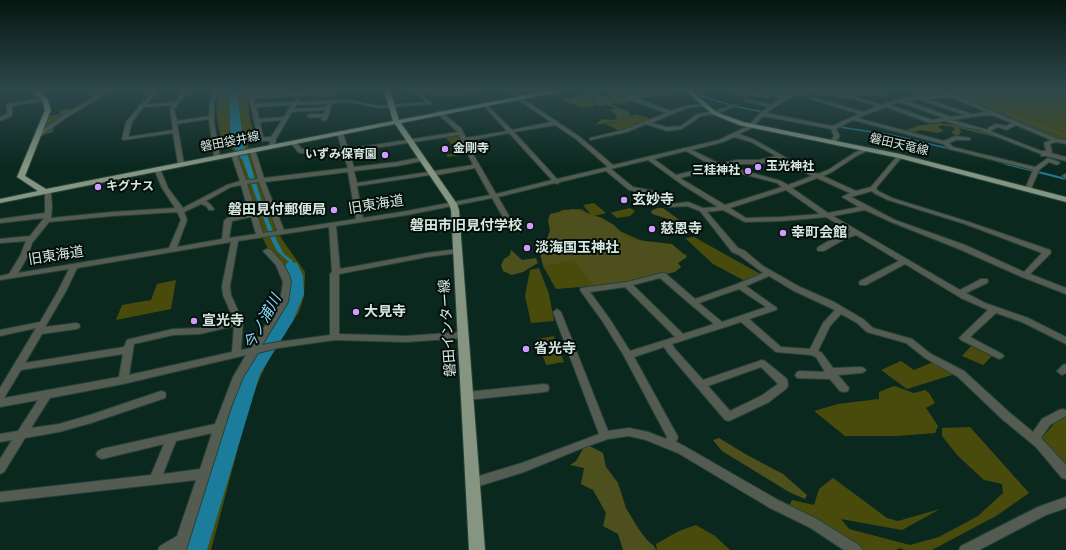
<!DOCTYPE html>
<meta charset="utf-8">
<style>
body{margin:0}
canvas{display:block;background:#0b281e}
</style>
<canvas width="1066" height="550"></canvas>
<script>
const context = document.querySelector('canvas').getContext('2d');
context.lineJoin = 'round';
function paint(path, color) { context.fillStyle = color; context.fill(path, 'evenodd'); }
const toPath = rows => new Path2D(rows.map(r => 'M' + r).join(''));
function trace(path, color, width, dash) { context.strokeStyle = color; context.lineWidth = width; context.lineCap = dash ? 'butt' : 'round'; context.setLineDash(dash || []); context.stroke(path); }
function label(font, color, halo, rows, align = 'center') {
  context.font = font + ' "Fira Sans Condensed","Noto Sans JP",sans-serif'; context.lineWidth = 4; context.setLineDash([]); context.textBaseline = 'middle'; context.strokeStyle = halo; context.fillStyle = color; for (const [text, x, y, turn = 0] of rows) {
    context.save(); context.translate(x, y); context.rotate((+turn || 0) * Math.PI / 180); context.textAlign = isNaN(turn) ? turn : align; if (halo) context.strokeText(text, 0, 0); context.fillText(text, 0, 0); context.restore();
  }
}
paint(toPath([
 [220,90,248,90,249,114,254,135,246,140,274,215,281,238,305,272,304,296,299,312,273,350,252,395,211,550,180,550,239,375,284,305,286,279,268,249,260,232,236,154,228,144,222,144,218,124,216,108],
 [945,90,1066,90,1066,134,960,95,978,104,1048,132,1066,137,1066,141,1055,139,959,98,956,94],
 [584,95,594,101,593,106,583,108,561,100],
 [635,114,652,119,622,132,605,124,616,122],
 [459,136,467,154,448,157,446,155,458,152,446,138],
 [594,203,606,213,594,216,611,227,649,244,687,255,677,263,681,267,628,283,556,289,543,266,546,265,545,263,552,251,549,219,562,210,581,209,591,215,583,205],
 [630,208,635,211,630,216,617,218,611,213,613,212],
 [694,237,764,276,747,282,713,264,685,238],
 [539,268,549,294,554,321,531,323,525,296,530,270],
 [176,280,171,309,116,320,122,305,151,300,157,284],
 [554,336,564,362,546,365,537,339],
 [971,346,992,356,983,365,962,356],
 [901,361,914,370,933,362,955,374,907,389,881,370],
 [894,386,914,393,925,390,929,393,935,403,926,408,938,426,935,433,896,436,845,436,814,411,838,404,879,399,879,392],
 [1063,413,1066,415,1066,470,1041,439],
 [970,427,1029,493,996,516,932,550,903,550,901,548,895,550,853,550,787,510,792,500,814,505,819,489,833,478,887,518,898,521,940,509,902,530,841,519,849,529,910,545,939,537,978,516,1003,493,1002,484,984,480,958,456,942,436,942,428],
 [696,525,715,536,730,550,657,550,656,544,679,531]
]), '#494b0d');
paint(toPath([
 [879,90,887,94,886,95,865,95,845,94,836,91],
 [1039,90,1066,90,1066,101,1040,92],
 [610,92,617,93,631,101,626,103,610,104,629,112,630,116,615,122,595,125,602,119,611,120,617,119,616,115,610,110,615,108,607,104,600,106,596,105,595,99,584,95,597,95,611,98,614,95],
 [962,94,1066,134,1066,137,1048,132,978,104,959,95],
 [76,108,55,123,53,132,39,136,48,116,60,114,60,111,53,111],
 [938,123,985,129,1002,136,1006,140,959,128,961,131,959,135,957,135,951,133,955,129,953,127,942,125,938,127,944,131,937,133,920,130,913,133,904,131,917,126],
 [657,208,663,208,689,227,693,231,692,234,677,228,671,220,652,214,651,211],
 [573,209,602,218,614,225,628,239,672,244,687,257,678,263,681,267,675,272,628,283,593,285,575,260,543,266,540,254,552,251,547,239,550,230,548,221,550,214],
 [511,250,522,260,536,258,538,263,523,272,512,275,503,271,501,265,504,259,510,255],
 [719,438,747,455,783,474,807,495,805,499,789,492,722,451,713,440],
 [586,444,603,453,606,467,618,483,626,508,638,528,647,540,654,546,656,550,623,550,618,534,603,526,606,513,593,490,581,484,584,468,570,465,576,461]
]), '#4d4f1c');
paint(toPath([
 [229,90,240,90,237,97,244,143,249,160,264,209,277,241,284,254,292,260,298,280,297,285,288,261,277,251,271,239,243,161,231,143]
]), '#1b7d9b');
trace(toPath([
 [701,96,733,106,788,117],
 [827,125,891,135,951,149],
 [993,160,1010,165]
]), '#1b7d9b', 1.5);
trace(toPath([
 [1006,164,1066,179]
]), '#1b7d9b', 2);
paint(toPath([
 [292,262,297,263,303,276,304,294,293,321,260,374,207,550,185,550,243,374,277,321,290,294,289,276,285,266,287,263,292,262]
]), '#1b7d9b');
const minor = toPath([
 [103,90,107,90,93,102,67,117,41,136,37,136,37,134,63,115,89,100,103,90],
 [154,90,158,90,147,104,175,102,185,90,189,90,174,109,177,121,209,116,210,103,214,90,218,90,214,103,214,122,220,157,219,158,214,157,209,119,177,124,184,164,181,166,178,164,173,133,123,140,122,139,126,122,139,107,139,105,141,105,154,90],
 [173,105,170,109,173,130,128,137,132,122,144,107,173,105],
 [251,90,255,90,254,95,333,92,335,93,333,94,254,98,255,104,293,102,297,99,299,100,298,102,349,100,380,106,426,102,412,90,416,90,432,103,430,104,380,108,349,102,332,103,329,115,326,120,324,121,321,119,322,117,310,118,307,116,310,114,324,114,325,110,292,112,276,139,275,146,272,148,269,146,270,141,261,141,258,139,249,97,251,90],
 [328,104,326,107,294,109,296,105,328,104],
 [291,105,284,117,259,119,256,107,291,105],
 [282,120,271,137,263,137,260,122,282,120],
 [426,90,431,90,443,94,472,90,481,90,443,96,426,90],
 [509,90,513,90,523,97,523,99,580,137,613,165,719,140,748,126,762,111,769,107,745,101,745,99,772,105,782,98,772,95,766,97,754,96,734,91,734,90,766,95,772,93,785,97,803,90,808,90,808,91,784,101,766,113,832,126,859,114,811,99,811,97,863,112,877,106,851,98,812,91,810,90,818,90,852,96,882,105,903,98,925,96,913,90,918,90,932,95,945,94,937,90,942,90,1058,139,1066,140,1066,144,1056,142,1050,144,1052,152,1051,153,1066,157,1066,161,1046,156,1041,156,1041,154,977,129,962,127,945,121,930,123,886,107,857,118,944,141,955,136,970,138,970,140,956,140,949,143,953,147,1035,167,1048,158,1059,162,1060,163,1057,165,1049,162,1039,170,1031,189,1028,191,1025,189,1033,170,949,149,943,144,853,120,836,129,840,136,835,143,833,144,830,142,834,136,831,129,763,116,752,128,739,134,755,140,799,165,818,174,828,170,854,153,865,148,869,148,869,150,858,155,832,172,823,176,856,191,871,187,898,155,902,155,902,157,876,188,878,191,892,198,969,222,1050,250,1051,252,1050,254,1030,274,1066,288,1066,294,1022,277,959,249,891,222,865,210,833,216,960,290,981,279,987,279,988,281,987,283,966,293,985,303,1028,318,1066,337,1066,344,1022,322,996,313,970,337,1002,354,1004,356,1002,358,999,359,961,340,959,338,988,310,961,298,905,264,866,285,860,285,859,283,860,281,899,261,856,235,845,239,824,251,818,251,817,249,818,247,839,235,851,232,826,217,782,221,745,222,723,210,707,212,738,248,745,251,763,266,800,287,834,302,863,319,873,328,912,339,931,354,964,371,1010,413,1033,432,1042,419,1059,410,1063,409,1066,410,1066,416,1050,425,1041,438,1066,465,1066,479,1062,478,1036,447,1002,419,958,377,925,358,906,343,867,332,857,323,841,314,830,326,818,351,822,353,833,368,861,367,864,368,866,370,864,372,861,373,838,375,849,388,848,391,844,392,840,391,830,379,797,378,795,375,797,372,800,371,825,372,816,357,811,355,776,352,741,322,672,344,675,349,703,380,762,360,765,361,787,379,788,385,787,388,769,402,729,421,725,420,668,353,664,347,634,357,678,437,676,442,686,447,778,500,817,519,860,546,862,550,844,550,809,527,770,508,678,453,646,440,629,436,608,439,585,447,524,472,473,488,469,487,467,483,469,479,522,463,599,434,553,312,557,309,561,312,608,431,629,428,648,432,666,439,667,437,624,356,603,322,580,290,581,288,627,282,662,273,665,273,695,299,737,284,763,273,739,255,732,252,700,211,687,206,669,207,650,194,629,190,606,171,560,182,557,184,555,183,498,197,512,221,508,223,457,228,453,226,457,224,504,219,492,198,407,215,336,226,340,269,427,253,458,249,462,251,458,253,427,257,339,274,339,334,406,336,463,332,466,333,468,335,466,337,463,338,406,342,335,340,278,348,258,353,243,377,231,407,186,550,158,550,160,546,177,536,196,480,0,502,0,492,151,475,164,444,102,459,98,457,96,454,98,451,102,449,215,424,233,377,246,355,123,384,50,398,31,428,59,424,90,415,161,391,165,392,166,395,165,398,91,423,59,432,25,438,4,472,0,474,0,459,12,440,0,442,0,434,18,431,38,400,0,407,0,388,36,328,0,336,0,330,40,322,58,291,69,269,0,280,0,276,9,274,20,256,26,241,0,243,0,239,30,236,44,218,0,223,0,219,45,213,45,194,42,192,45,190,51,193,52,207,51,218,112,212,175,208,162,188,154,169,157,167,160,169,168,188,183,208,227,185,240,181,231,154,232,153,237,154,246,180,258,179,249,150,252,148,255,150,264,178,348,168,343,153,300,153,298,152,290,142,295,141,302,149,342,149,337,133,340,131,343,133,348,149,458,132,438,114,438,112,440,111,461,128,466,138,507,131,483,105,483,104,485,103,512,130,551,122,516,99,517,97,509,90],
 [950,97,987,112,972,114,926,99,950,97],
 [921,99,921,100,965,115,951,117,905,100,921,99],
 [900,102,944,118,932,120,890,105,900,102],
 [992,115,1012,123,1006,126,996,124,988,128,988,130,952,120,979,116,992,115],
 [555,125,576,139,608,167,557,179,514,132,555,125],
 [1016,125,1051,140,1044,143,1046,151,1041,151,990,131,998,127,1007,130,1016,125],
 [509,133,552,180,496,194,473,154,467,141,509,133],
 [459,135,473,165,357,183,354,171,397,166,422,161,425,159,422,157,397,162,354,167,349,152,459,135],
 [734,137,751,142,776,156,759,160,736,160,720,164,692,150,723,142,734,137],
 [686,151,713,166,676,175,654,159,686,151],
 [780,159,812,176,788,185,781,181,727,166,736,164,759,164,780,159],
 [648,160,684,186,718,207,703,208,688,202,672,204,654,191,633,187,611,169,648,160],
 [475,168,490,195,407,211,363,218,357,186,430,175,432,176,475,168],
 [720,168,777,183,782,187,725,205,680,178,720,168],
 [348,172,356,219,284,230,265,182,348,172],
 [817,178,850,193,842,197,859,207,828,213,792,188,817,178],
 [259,182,277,231,263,233,247,184,259,182],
 [241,185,249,213,227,218,224,221,222,239,177,247,187,220,184,212,201,204,206,206,209,210,213,210,214,209,210,204,206,201,231,187,241,185],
 [786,190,820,214,782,217,746,218,730,208,786,190],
 [872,191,874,193,888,200,965,224,1042,253,1024,272,965,245,895,220,851,197,872,191],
 [177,212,181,220,169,248,18,273,28,256,32,243,49,222,112,216,177,212],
 [251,217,256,234,229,238,232,221,251,217],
 [329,227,332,272,330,274,330,335,278,342,262,345,288,302,291,282,289,275,282,262,270,249,267,249,263,251,276,265,283,282,280,302,251,348,241,350,243,322,231,295,230,286,238,241,329,227],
 [231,242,222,286,223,295,234,320,200,328,173,329,130,339,127,340,124,347,25,363,42,334,76,329,79,328,80,326,79,324,76,323,45,327,66,291,77,268,231,242],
 [769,276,794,291,835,310,823,323,810,349,781,347,749,319,776,310,777,308,746,286,769,276],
 [660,278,690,304,714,324,683,334,633,285,660,278],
 [625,287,675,337,630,351,609,318,590,292,625,287],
 [739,289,766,307,722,322,699,303,739,289],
 [234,326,232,352,129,375,134,344,173,335,200,334,234,326],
 [123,354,119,377,4,398,21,370,123,354],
 [761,367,778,384,761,396,730,411,708,386,761,367],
 [212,433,200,469,163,474,176,441,212,433],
 [612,90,617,90,631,96,672,90,680,90,678,91,636,98,670,111,686,106,703,104,705,105,703,106,687,108,651,123,667,127,681,126,697,114,715,111,736,104,738,105,716,114,701,116,682,129,667,131,646,124,627,132,590,140,590,138,623,130,666,113,628,99,612,90],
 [45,98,47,99,47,100,12,106,12,116,0,121,0,117,7,114,7,104,45,98],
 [1065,174,1066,174,1066,179,1062,176,1065,174],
 [1066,364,1066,373,1062,375,1059,373,1057,371,1063,365,1066,364],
 [544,384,548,385,549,388,548,391,544,392,467,400,463,399,462,396,463,393,467,392,544,384],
 [1066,497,1066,508,1046,515,979,550,959,550,961,546,1038,507,1066,497]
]);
const major = toPath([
 [31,90,37,90,47,98,51,110,25,176,46,189,393,121,384,90,390,90,399,120,552,90,562,90,559,92,401,123,457,204,459,210,485,550,469,550,451,210,449,204,395,124,0,203,0,199,38,191,17,177,45,110,42,100,31,90],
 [685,90,691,90,716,112,743,122,900,154,1066,197,1066,202,899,158,739,125,712,114,685,90]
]);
trace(minor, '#274339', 2);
trace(major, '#274339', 2);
paint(minor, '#545c52');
paint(major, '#859581');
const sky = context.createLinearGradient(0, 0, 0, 167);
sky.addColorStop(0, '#061610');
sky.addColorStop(0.54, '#2e484c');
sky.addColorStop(1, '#2e484c00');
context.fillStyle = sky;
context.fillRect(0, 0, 1066, 167);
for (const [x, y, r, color] of [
 [445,149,4,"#d29cfd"],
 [385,155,4,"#d29cfd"],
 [758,167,4,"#d29cfd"],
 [748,171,4,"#d29cfd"],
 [98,187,4,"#d29cfd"],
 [624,200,4,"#d29cfd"],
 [334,210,4,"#d29cfd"],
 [530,226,4,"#d29cfd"],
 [652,229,4,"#d29cfd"],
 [783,233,4,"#d29cfd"],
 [527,248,4,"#d29cfd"],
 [356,312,4,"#d29cfd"],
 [194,321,4,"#d29cfd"],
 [526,349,4,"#d29cfd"]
]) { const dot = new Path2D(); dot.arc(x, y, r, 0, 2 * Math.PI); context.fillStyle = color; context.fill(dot); trace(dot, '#040e0a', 1.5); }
label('12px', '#d6e7e0', '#040e0a', [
 ["磐田袋井線",230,142,-11],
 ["磐田天竜線",899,145,13]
]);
label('bold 12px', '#d6e7e0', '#040e0a', [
 ["金剛寺",453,149],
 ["いずみ保育園",377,155,"right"],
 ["玉光神社",766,167],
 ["三桂神社",740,171,"right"],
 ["キグナス",106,187]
], 'left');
label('bold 14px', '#d6e7e0', '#040e0a', [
 ["玄妙寺",632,200],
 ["磐田見付郵便局",326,210,"right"],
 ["磐田市旧見付学校",522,226,"right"],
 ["慈恩寺",660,229],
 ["幸町会館",791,233],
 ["淡海国玉神社",535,248],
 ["大見寺",364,312],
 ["宣光寺",202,321],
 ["省光寺",534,349]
], 'left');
label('14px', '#d6e7e0', '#040e0a', [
 ["旧東海道",376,205,-9],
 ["旧東海道",56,256,-9],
 ["磐田インター線",448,328,-94]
]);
label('italic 15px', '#89daf9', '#040e0a', [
 ["今ノ浦川",263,322,-61]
]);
</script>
